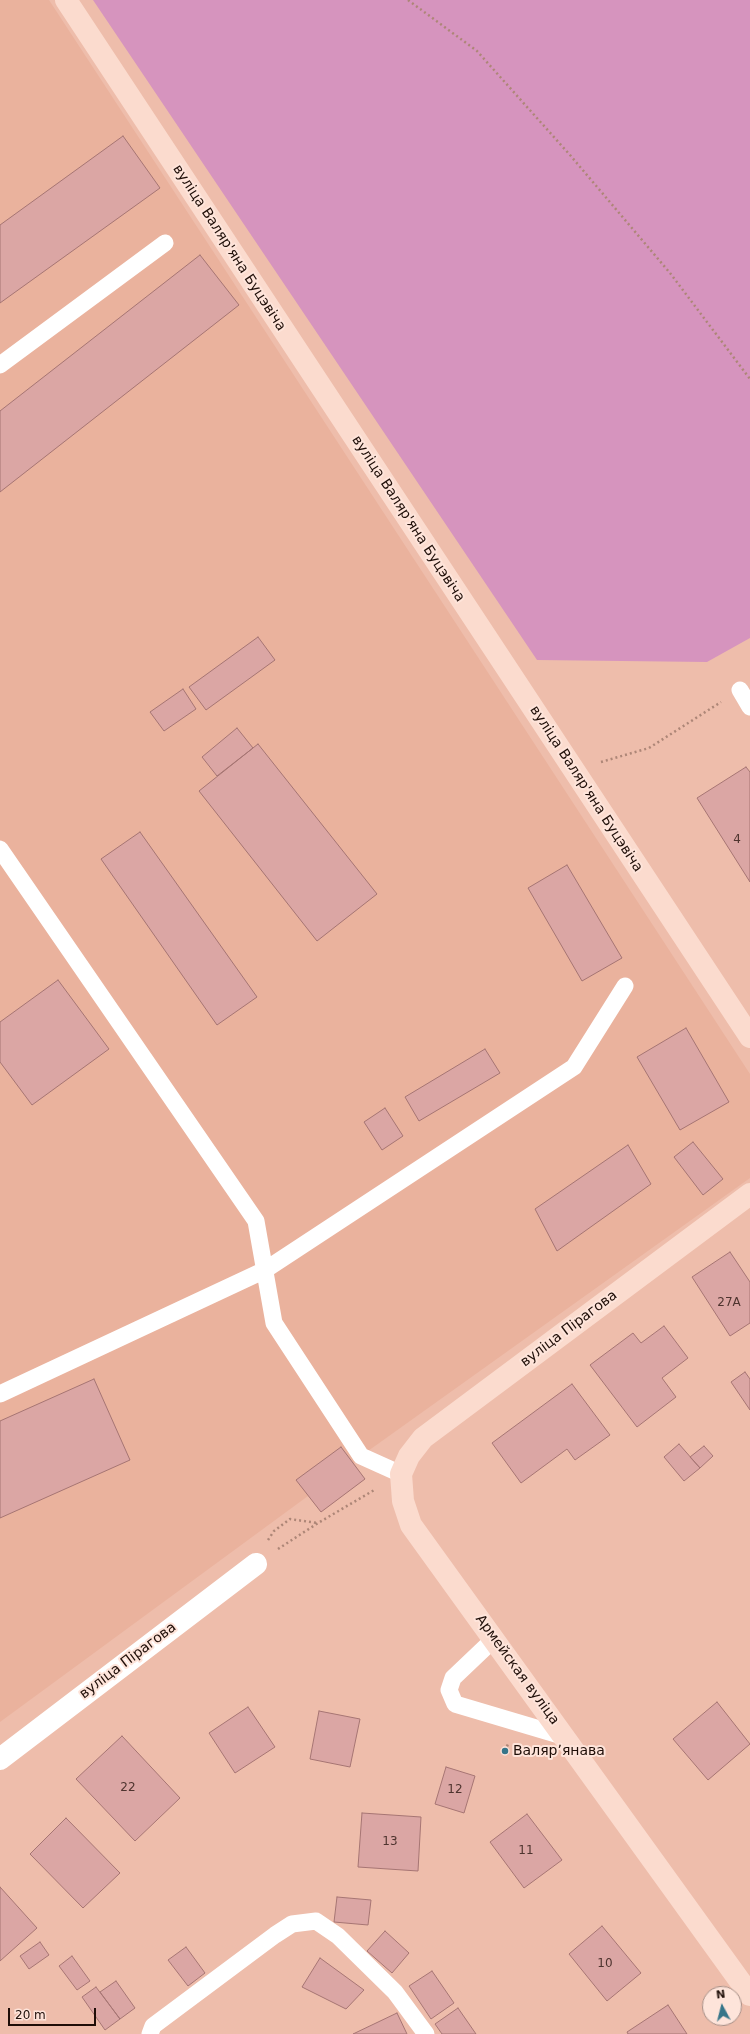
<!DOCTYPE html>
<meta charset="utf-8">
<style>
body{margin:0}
#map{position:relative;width:750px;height:2034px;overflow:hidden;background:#eebdab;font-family:"DejaVu Sans",sans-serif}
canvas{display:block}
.north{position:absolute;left:702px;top:1986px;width:40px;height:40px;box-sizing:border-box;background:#fee4da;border:1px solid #a58e86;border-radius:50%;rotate:353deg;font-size:11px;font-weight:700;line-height:16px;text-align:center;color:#1f0e08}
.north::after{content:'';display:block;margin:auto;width:14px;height:18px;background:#367589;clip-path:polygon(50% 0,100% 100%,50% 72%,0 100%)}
.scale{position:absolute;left:8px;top:2008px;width:88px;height:18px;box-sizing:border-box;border:2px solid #1f0e08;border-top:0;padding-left:5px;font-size:12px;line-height:14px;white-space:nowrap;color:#1f0e08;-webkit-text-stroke:3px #fee4da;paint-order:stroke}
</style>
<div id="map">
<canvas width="750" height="2034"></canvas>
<div class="north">N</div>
<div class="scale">20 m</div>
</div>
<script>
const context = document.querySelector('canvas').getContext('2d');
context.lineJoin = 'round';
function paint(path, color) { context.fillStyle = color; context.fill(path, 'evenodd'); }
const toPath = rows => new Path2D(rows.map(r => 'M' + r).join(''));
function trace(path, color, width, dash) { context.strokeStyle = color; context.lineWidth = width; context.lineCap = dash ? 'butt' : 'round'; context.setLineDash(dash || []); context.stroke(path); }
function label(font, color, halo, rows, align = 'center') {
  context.font = font + ' "DejaVu Sans",sans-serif'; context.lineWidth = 4; context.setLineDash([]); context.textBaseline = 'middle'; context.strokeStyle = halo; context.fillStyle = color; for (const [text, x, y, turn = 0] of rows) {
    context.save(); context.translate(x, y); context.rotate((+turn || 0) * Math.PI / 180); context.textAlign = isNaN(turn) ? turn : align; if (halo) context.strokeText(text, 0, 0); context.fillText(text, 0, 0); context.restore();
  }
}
paint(toPath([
 [0,0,49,0,750,1074,750,1178,361,1456,354,1463,365,1479,321,1512,308,1496,0,1722]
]), '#eab29d');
paint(toPath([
 [93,0,750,0,750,638,707,662,537,660]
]), '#d694be');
const building = toPath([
 [123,136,160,188,0,303,0,225,123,136],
 [200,255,239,305,0,492,0,411,200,255],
 [258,637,275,660,206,710,189,687,258,637],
 [183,689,196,709,164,731,150,712,183,689],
 [237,728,253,748,217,776,202,757,237,728],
 [258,744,377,894,317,941,199,791,258,744],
 [746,767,750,772,750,882,697,798,746,767],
 [140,832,257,997,217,1025,101,859,140,832],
 [567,865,622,958,582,981,528,888,567,865],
 [58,980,109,1049,32,1105,0,1062,0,1022,58,980],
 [686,1028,729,1102,680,1130,637,1057,686,1028],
 [485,1049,500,1073,419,1121,405,1097,485,1049],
 [385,1108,403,1136,382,1150,364,1122,385,1108],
 [693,1142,723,1179,703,1195,674,1157,693,1142],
 [628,1145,651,1184,557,1251,535,1209,628,1145],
 [730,1252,750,1282,750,1323,730,1336,692,1277,730,1252],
 [664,1326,688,1358,662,1378,676,1397,637,1427,590,1365,633,1333,641,1343,664,1326],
 [745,1372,750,1379,750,1410,731,1382,745,1372],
 [94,1379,130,1460,0,1518,0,1421,94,1379],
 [572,1384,610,1435,575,1460,567,1449,521,1483,492,1443,572,1384],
 [679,1444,700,1468,684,1481,664,1457,679,1444],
 [704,1446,713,1456,700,1468,690,1457,704,1446],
 [341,1447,365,1479,321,1512,296,1480,341,1447],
 [717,1702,750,1744,708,1780,673,1739,717,1702],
 [248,1707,275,1747,235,1773,209,1733,248,1707],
 [319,1711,360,1719,350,1767,310,1759,319,1711],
 [122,1736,180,1798,135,1841,76,1779,122,1736],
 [446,1767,475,1776,464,1813,435,1804,446,1767],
 [362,1813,421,1817,418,1871,358,1867,362,1813],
 [527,1814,562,1860,524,1888,490,1842,527,1814],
 [66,1818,120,1873,83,1908,30,1854,66,1818],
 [0,1887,37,1928,0,1961,0,1887],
 [337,1897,371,1900,368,1925,334,1922,337,1897],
 [602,1926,641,1973,607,2001,569,1954,602,1926],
 [385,1931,409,1953,392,1973,367,1951,385,1931],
 [40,1942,49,1955,29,1969,20,1956,40,1942],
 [186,1947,205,1973,188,1986,168,1960,186,1947],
 [72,1956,90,1981,77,1990,59,1966,72,1956],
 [320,1958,364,1990,346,2009,302,1987,320,1958],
 [432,1971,454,2003,431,2019,409,1986,432,1971],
 [116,1981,135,2008,120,2019,100,1992,116,1981],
 [96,1987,120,2019,105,2030,82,1997,96,1987],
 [668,2005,687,2034,628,2034,627,2032,668,2005],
 [458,2008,476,2034,442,2034,435,2024,458,2008],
 [397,2013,407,2034,353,2034,397,2013]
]);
paint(building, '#dba6a4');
trace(building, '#a67573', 1);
trace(toPath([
 [408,0,477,51,570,155,670,273,750,379],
 [601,762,649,748,721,702],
 [268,1540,274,1531,290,1519,317,1523],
 [278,1549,318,1523,376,1489],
 [505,1751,508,1744]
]), '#ad8677', 2.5, [2, 3]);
trace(toPath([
 [0,365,165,243],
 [740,690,750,707],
 [0,849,256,1221,274,1323,361,1456,401,1474],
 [0,1394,265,1270,574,1067,625,986],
 [494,1639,453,1678,449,1690,455,1704,566,1737],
 [150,2034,153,2026,275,1935,292,1924,316,1921,338,1936,395,1992,426,2034]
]), '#fff', 17);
trace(toPath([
 [0,1759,256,1564]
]), '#fff', 22);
trace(toPath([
 [66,0,750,1037],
 [750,1194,423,1438,409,1456,401,1474,403,1501,411,1525,750,1995]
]), '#fbdbce', 22);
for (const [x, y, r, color] of [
 [505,1751,4,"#367589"]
]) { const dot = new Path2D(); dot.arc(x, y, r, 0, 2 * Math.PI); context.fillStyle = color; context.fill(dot); trace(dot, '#fee4da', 1.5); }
label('12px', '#4e342f', null, [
 ["4",737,840],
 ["27А",729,1303],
 ["22",128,1788],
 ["12",455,1790],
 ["13",390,1842],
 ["11",526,1851],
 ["10",605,1964]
]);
label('14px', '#1f0e08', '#fee4da', [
 ["вуліца Валяр'яна Буцэвіча",229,248,57],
 ["вуліца Валяр'яна Буцэвіча",408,519,57],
 ["вуліца Валяр'яна Буцэвіча",586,789,57],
 ["вуліца Пірагова",569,1329,-37],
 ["вуліца Пірагова",128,1661,-37],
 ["Армейская вуліца",517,1670,54]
]);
label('14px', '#1f0e08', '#fee4da', [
 ["Валярʼянава",513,1751]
], 'left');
</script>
